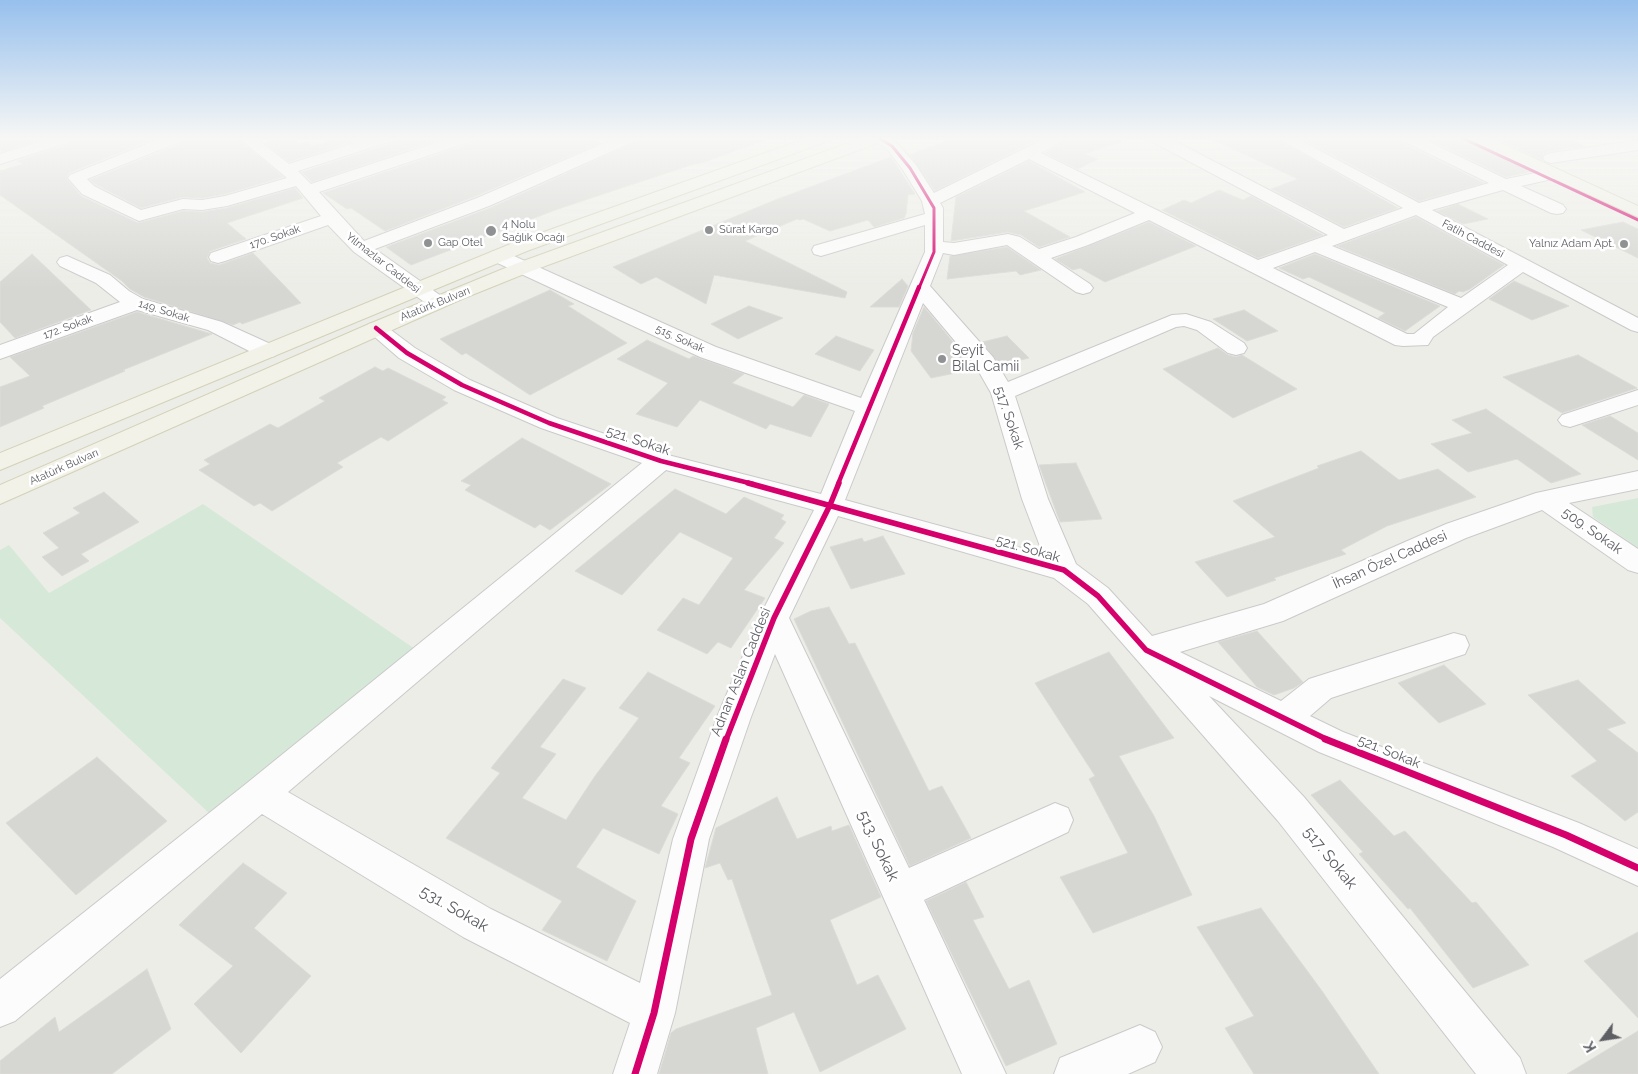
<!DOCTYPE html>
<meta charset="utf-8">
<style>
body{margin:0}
#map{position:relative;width:1638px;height:1074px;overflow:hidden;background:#edede8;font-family:Raleway,sans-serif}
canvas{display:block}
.north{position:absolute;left:1578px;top:1014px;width:50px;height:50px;-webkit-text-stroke:4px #fff;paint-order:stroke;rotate:239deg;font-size:14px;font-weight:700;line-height:20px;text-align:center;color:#5d5f65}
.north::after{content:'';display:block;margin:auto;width:18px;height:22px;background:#5d5f65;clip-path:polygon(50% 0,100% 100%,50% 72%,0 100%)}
</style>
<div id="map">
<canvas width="1638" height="1074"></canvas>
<div class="north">K</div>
</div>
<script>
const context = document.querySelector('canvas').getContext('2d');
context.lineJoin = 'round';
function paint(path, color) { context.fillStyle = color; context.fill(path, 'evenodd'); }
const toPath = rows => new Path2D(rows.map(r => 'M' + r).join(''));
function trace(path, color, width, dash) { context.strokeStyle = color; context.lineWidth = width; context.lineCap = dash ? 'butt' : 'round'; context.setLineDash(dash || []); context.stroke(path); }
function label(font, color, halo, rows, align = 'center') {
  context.font = font + ' Raleway,sans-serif'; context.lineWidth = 5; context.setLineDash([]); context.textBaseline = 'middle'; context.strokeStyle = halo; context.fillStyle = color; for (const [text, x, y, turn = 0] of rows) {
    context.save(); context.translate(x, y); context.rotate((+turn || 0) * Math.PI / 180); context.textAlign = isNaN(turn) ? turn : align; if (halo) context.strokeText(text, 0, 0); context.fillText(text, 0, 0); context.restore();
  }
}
paint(toPath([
 [1638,498,1638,548,1593,517,1592,507],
 [203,504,418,651,211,815,0,618,0,550,9,545,49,593]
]), '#d6e9d8');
const building = toPath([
 [0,137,46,137,1,152,0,137],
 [80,137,158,137,69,173,66,178,81,196,138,223,183,211,202,212,227,208,295,188,303,198,227,223,246,239,210,251,207,258,210,263,219,265,253,253,301,303,242,324,240,322,233,325,144,297,130,289,122,281,0,195,0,171,23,164,17,161,77,142,80,137],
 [188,137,236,137,283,177,225,194,202,198,183,197,141,208,95,184,90,180,185,142,188,137],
 [286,137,292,137,299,144,307,142,313,146,343,137,365,137,289,162,265,143,286,137],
 [399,137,446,137,312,182,302,172,396,142,399,137],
 [479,137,586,137,600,143,476,196,385,231,351,208,347,209,323,193,476,142,479,137],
 [647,137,764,137,765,140,704,162,691,165,558,209,411,265,386,247,490,208,647,137],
 [957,137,1043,137,935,191,910,155,957,137],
 [1070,137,1121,137,1121,142,1084,154,1098,159,1078,169,1045,153,1070,137],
 [1207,137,1273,137,1398,208,1344,227,1271,189,1298,179,1207,137],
 [1299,137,1397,137,1400,142,1484,183,1419,201,1299,137],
 [1424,137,1465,137,1468,142,1534,171,1506,177,1424,137],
 [1494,137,1565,137,1585,146,1550,151,1543,154,1542,160,1494,137],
 [891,157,915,194,908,195,906,214,904,218,874,227,868,220,830,231,803,219,800,220,797,219,745,241,847,292,845,298,714,275,706,304,656,277,641,284,613,267,775,200,891,157],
 [1029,161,1085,192,1024,211,1070,237,1039,247,1021,235,1008,232,951,241,956,197,1029,161],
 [1219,190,1243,200,1251,196,1323,235,1258,258,1162,210,1184,200,1191,203,1219,190],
 [1458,204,1488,219,1463,224,1437,211,1458,204],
 [1416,217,1504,265,1470,289,1463,292,1459,291,1455,294,1337,246,1416,217],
 [1149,222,1196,246,1105,282,1080,268,1073,270,1055,259,1149,222],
 [1623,222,1638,229,1638,258,1581,230,1623,222],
 [1007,247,1041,270,1020,275,1016,271,947,279,950,256,1007,247],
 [32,254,91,310,15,338,0,322,0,282,32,254],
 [1315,254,1440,306,1405,331,1378,318,1385,313,1309,277,1303,279,1279,268,1315,254],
 [902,279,908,286,899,307,870,307,902,279],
 [1514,281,1569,306,1532,320,1489,299,1514,281],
 [550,290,574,304,568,306,627,343,530,395,466,353,462,355,440,339,550,290],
 [749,306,783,318,738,339,711,324,749,306],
 [924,307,973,366,975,369,931,378,911,351,913,333,924,307],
 [1244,310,1278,331,1247,341,1213,319,1244,310],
 [137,312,212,334,123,370,125,371,42,406,44,408,0,427,0,387,30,376,10,357,137,312],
 [836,336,874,350,860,371,815,354,836,336],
 [1007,336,1029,358,1000,365,982,342,1007,336],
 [647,340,689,359,693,356,744,374,732,383,793,407,804,395,829,404,811,437,770,424,766,429,700,400,677,427,636,414,668,383,617,359,647,340],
 [1218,348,1228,355,1236,357,1242,355,1297,389,1233,418,1163,369,1218,348],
 [1578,355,1637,388,1562,413,1503,377,1578,355],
 [375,367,383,371,388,368,446,397,442,400,448,403,388,441,381,437,337,463,343,467,272,511,260,503,254,506,199,470,210,464,204,460,270,424,278,428,325,401,319,398,375,367],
 [1486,409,1581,474,1551,483,1517,459,1468,472,1431,444,1472,433,1452,420,1486,409],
 [1610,416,1638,433,1638,460,1582,425,1610,416],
 [522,438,611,484,550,530,540,524,535,528,465,490,471,485,461,481,522,438],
 [1361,451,1399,480,1438,469,1476,497,1387,526,1341,550,1346,554,1274,578,1276,580,1227,597,1195,562,1275,537,1233,501,1319,468,1317,466,1361,451],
 [1076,463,1102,519,1060,522,1039,465,1076,463],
 [675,489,726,514,744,497,784,515,781,519,786,522,774,538,784,543,744,590,765,598,731,648,718,642,707,654,657,630,683,598,699,605,733,558,680,532,622,595,575,571,675,489],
 [104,492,139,522,81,554,89,561,62,576,42,557,59,548,43,533,80,513,73,508,104,492],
 [883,536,905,574,851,589,830,547,862,538,864,542,883,536],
 [829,607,849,644,855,643,929,791,942,786,971,838,910,866,794,619,811,611,829,607],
 [1257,631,1303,682,1294,688,1274,695,1257,687,1218,642,1257,631],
 [1109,652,1174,738,1119,756,1154,816,1192,895,1093,933,1060,877,1128,853,1089,779,1095,776,1035,683,1109,652],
 [1444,665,1486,704,1439,723,1398,683,1444,665],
 [648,672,715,706,679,758,690,763,661,806,678,814,659,854,603,828,576,867,636,901,607,961,542,930,562,901,446,838,500,773,491,768,563,679,586,688,540,747,556,754,522,798,566,820,595,776,639,718,619,708,648,672],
 [1578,680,1626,723,1607,729,1638,753,1638,812,1625,821,1571,776,1597,761,1528,695,1578,680],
 [97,757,167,821,76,895,6,823,97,757],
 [1340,780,1394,836,1405,831,1472,903,1476,902,1529,965,1473,988,1410,908,1408,909,1359,854,1363,852,1311,795,1340,780],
 [777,797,797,839,831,826,832,831,849,825,881,897,830,920,857,985,878,975,906,1029,820,1072,794,1012,756,1028,768,1074,659,1074,671,1033,676,1029,772,995,732,879,728,880,720,863,705,868,716,828,777,797],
 [243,863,287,893,254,928,311,976,241,1053,194,1004,233,966,179,925,243,863],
 [966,882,984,917,973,920,1009,989,1029,980,1057,1044,1006,1066,926,901,966,882],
 [1261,908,1322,991,1379,1074,1254,1074,1225,1028,1254,1016,1197,927,1261,908],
 [1638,932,1638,1018,1584,961,1638,932],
 [147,969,171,1029,112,1074,0,1074,0,1061,55,1017,59,1032,147,969],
 [1638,1031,1638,1074,1567,1074,1638,1031]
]);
paint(building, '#d6d6d3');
trace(building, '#dcdbd7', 1);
const minor = toPath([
 [54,137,78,137,76,140,0,164,0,154,54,137],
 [164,137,186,137,184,140,87,179,94,186,141,210,183,199,202,200,225,196,287,178,238,137,255,137,289,164,373,137,397,137,395,140,298,171,311,184,453,137,477,137,475,140,319,192,364,241,477,198,618,137,639,137,637,140,489,206,375,249,444,298,447,302,444,306,437,308,430,306,354,252,328,225,225,261,218,263,211,261,209,257,211,253,321,216,296,186,227,206,202,210,183,209,139,221,82,194,68,178,70,175,164,137],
 [872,137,889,137,897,143,916,165,934,193,1048,137,1068,137,1041,153,1258,260,1328,235,1149,140,1147,137,1167,137,1344,229,1403,208,1275,137,1294,137,1419,203,1489,183,1401,140,1399,137,1419,137,1506,179,1555,169,1561,171,1563,174,1561,177,1521,186,1563,205,1566,209,1563,213,1557,214,1551,213,1503,190,1432,210,1638,318,1638,332,1631,330,1523,272,1433,337,1428,345,1403,346,1395,345,1149,220,1088,245,1051,258,1090,284,1093,288,1090,292,1083,294,1076,292,1007,245,954,255,943,253,930,286,993,357,1008,382,1172,315,1186,314,1211,322,1244,343,1247,348,1244,353,1236,355,1228,353,1197,330,1184,326,1176,327,1015,396,1048,499,1076,564,1108,588,1152,636,1264,604,1446,524,1536,493,1638,471,1638,489,1569,503,1638,549,1638,573,1628,570,1542,510,1466,538,1283,621,1180,652,1281,701,1309,679,1454,633,1465,636,1469,645,1465,654,1331,698,1310,716,1343,732,1579,823,1638,849,1638,886,1553,847,1319,752,1209,696,1304,797,1520,1058,1526,1074,1476,1074,1278,821,1088,604,1054,578,838,516,789,618,909,868,1055,803,1068,808,1073,820,1068,832,924,900,1006,1074,962,1074,775,654,751,717,709,839,675,1013,657,1074,613,1074,630,1023,463,937,262,814,15,1021,0,1027,0,979,247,783,642,463,541,428,454,390,399,358,369,332,365,328,369,324,376,322,383,324,415,348,470,380,557,418,668,455,821,494,855,411,700,357,491,260,489,256,491,252,498,250,505,252,716,347,861,398,925,252,925,225,821,256,814,254,812,250,814,246,925,214,922,201,903,170,887,149,874,141,872,137],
 [1029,159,1135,213,1076,237,1039,249,1020,237,1008,234,954,243,943,242,943,208,940,203,1029,159],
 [1416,215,1508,265,1461,298,1332,246,1416,215],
 [1315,252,1448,307,1414,334,1407,334,1273,268,1315,252],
 [923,303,975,365,991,393,1022,499,1043,554,845,500,923,303],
 [666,470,814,510,759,618,717,717,673,839,640,983,491,909,288,792,666,470],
 [1638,140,1638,150,1551,163,1545,161,1543,158,1545,155,1551,153,1638,140],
 [67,256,110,275,129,291,143,299,222,322,275,346,278,351,275,356,267,358,259,356,208,330,137,310,0,359,0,345,120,302,96,283,60,266,57,262,60,258,67,256],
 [1638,390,1638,405,1570,427,1562,425,1558,420,1562,415,1638,390],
 [1140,1025,1155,1032,1162,1047,1155,1062,1128,1074,1054,1074,1060,1058,1140,1025]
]);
const major = toPath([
 [810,137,833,137,831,140,527,251,0,470,0,453,513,243,810,137],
 [865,137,888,137,886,140,529,272,462,299,0,504,0,485,369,324,515,264,865,137],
 [1467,137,1488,137,1638,206,1638,217,1469,140,1467,137]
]);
trace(minor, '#cacaca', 2);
trace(major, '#d3d1b7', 2);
paint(minor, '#fcfcfc');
paint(major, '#f2f2e9');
trace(toPath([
 [1460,137,1638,220],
 [879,138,892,146,910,168,934,208,934,252,919,288]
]), '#d6006c', 3);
trace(toPath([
 [376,328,407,353,462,385,549,423,661,461,753,484],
 [838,484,919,287]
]), '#d6006c', 4.5);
trace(toPath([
 [748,483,1064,570,1098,596,1146,650,1328,740],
 [726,740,774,618,830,505,839,483]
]), '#d6006c', 5.5);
trace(toPath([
 [1325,739,1566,835,1638,868],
 [635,1074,654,1013,691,839,726,739]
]), '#d6006c', 7);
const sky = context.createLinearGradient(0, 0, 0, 288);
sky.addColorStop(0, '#97c0ed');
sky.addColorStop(0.48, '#f7f7f5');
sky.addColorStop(1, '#f7f7f500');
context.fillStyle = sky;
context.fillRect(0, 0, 1638, 288);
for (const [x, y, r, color] of [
 [709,230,5,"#8f9193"],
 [491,231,6,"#8f9193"],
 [428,243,5,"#8f9193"],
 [1624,244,5,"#8f9193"],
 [942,359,5,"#8f9193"]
]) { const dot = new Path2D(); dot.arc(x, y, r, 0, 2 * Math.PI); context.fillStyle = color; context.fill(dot); trace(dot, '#fff', 2); }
label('11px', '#5d5f65', '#fff', [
 ["4 Nolu",502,225],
 ["Sağlık Ocağı",502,238],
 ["Sürat Kargo",719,230],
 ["Gap Otel",438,243],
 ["Yalnız Adam Apt.",1614,244,"right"]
], 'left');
label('11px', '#5d5f65', '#fff', [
 ["170. Sokak",275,237,-19],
 ["Fatih Caddesi",1473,239,28],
 ["Yılmazlar Caddesi",383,263,38],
 ["Atatürk Bulvarı",435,304,-22],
 ["149. Sokak",164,311,17],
 ["172. Sokak",68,327,-20],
 ["515. Sokak",680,339,24],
 ["Atatürk Bulvarı",64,467,-24]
]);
label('14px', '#5d5f65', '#fff', [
 ["Seyit",952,351],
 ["Bilal Camii",952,367]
], 'left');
label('14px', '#5d5f65', '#fff', [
 ["517. Sokak",1009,418,71],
 ["521. Sokak",638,441,18],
 ["509. Sokak",1592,531,35],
 ["521. Sokak",1028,549,16],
 ["İhsan Özel Caddesi",1390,560,-24],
 ["Adnan Aslan Caddesi",741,672,-68],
 ["521. Sokak",1389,752,22]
]);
label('16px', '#5d5f65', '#fff', [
 ["513. Sokak",878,846,65],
 ["517. Sokak",1330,858,51],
 ["531. Sokak",454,909,30]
]);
</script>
